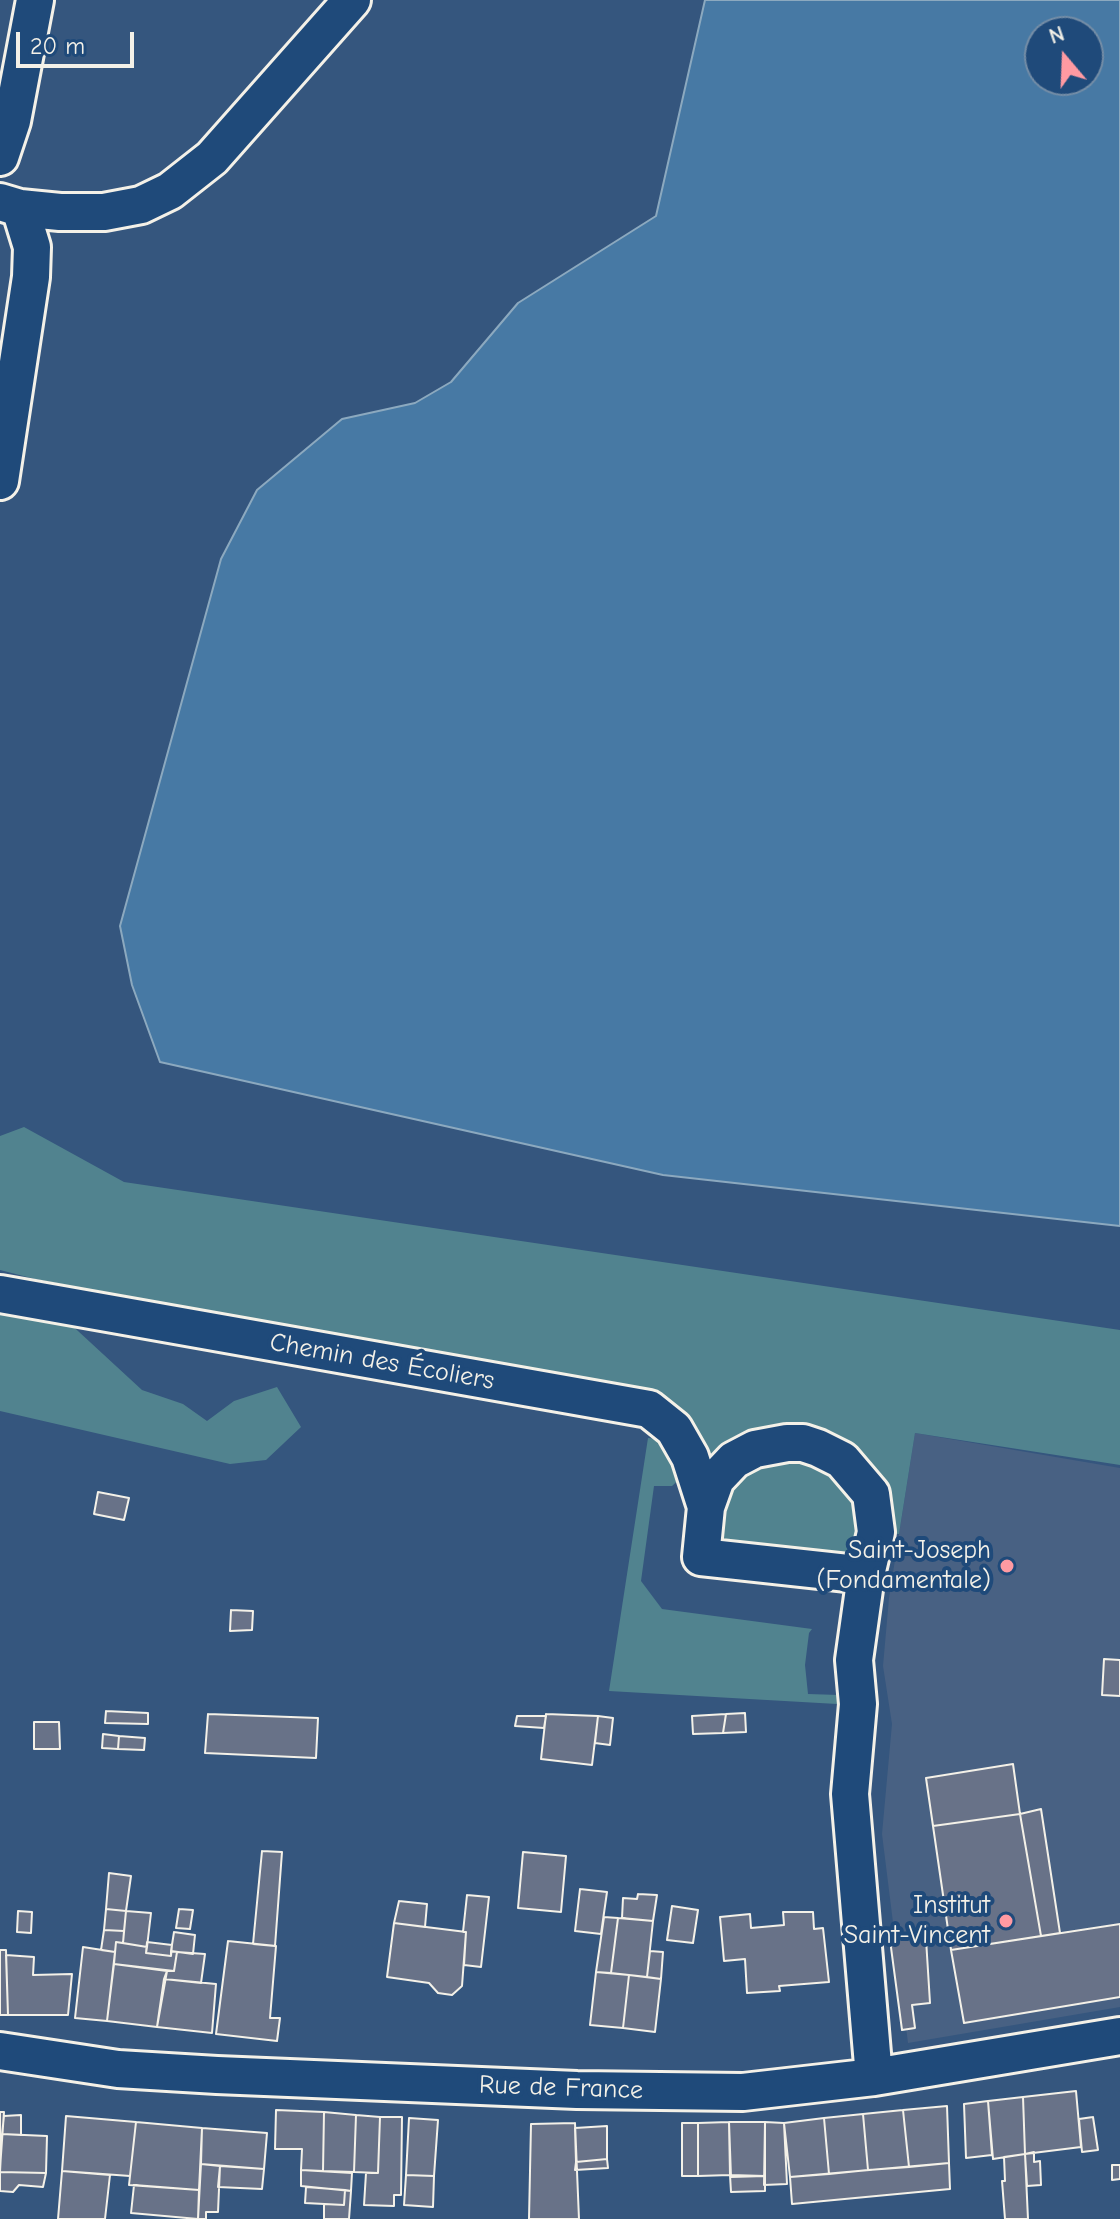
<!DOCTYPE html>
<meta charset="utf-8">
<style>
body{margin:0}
#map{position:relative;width:1120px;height:2219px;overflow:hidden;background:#35567e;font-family:"Comic Neue",sans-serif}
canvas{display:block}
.north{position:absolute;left:1024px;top:16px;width:80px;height:80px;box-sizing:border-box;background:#1f4a7a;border:2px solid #748da6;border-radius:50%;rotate:341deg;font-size:22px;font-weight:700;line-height:32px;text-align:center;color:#f4f1e8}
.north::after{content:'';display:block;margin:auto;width:28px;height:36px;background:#ff9aa2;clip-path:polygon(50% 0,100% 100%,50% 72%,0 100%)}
.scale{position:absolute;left:16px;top:32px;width:118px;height:36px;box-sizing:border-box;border:4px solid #f4f1e8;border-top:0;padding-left:10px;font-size:24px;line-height:28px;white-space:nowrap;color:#f4f1e8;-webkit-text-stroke:6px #1f4a7a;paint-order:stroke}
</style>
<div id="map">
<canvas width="1120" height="2219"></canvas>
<div class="north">N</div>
<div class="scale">20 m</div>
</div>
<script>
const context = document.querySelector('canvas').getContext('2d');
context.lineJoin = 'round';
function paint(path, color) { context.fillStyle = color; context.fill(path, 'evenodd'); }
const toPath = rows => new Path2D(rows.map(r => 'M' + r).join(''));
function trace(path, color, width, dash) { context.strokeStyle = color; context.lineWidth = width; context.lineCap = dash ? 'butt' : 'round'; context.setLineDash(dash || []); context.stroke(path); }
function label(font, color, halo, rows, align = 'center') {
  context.font = font + ' "Comic Neue",sans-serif'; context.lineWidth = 8; context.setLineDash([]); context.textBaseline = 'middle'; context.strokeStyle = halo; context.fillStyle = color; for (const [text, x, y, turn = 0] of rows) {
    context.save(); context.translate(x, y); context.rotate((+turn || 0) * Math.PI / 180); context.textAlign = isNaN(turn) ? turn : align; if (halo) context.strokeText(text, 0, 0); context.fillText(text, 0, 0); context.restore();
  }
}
paint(toPath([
 [915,1433,1120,1468,1120,2007,908,2043,882,1834,892,1724,883,1666,889,1598]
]), '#486183');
paint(toPath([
 [24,1127,124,1182,1120,1330,1120,1465,915,1433,899,1534,876,1532,866,1575,701,1557,683,1476,672,1486,654,1486,641,1581,662,1609,812,1629,809,1633,805,1665,808,1694,839,1695,837,1704,609,1691,648,1438,680,1441,649,1409,654,1392,479,1364,35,1279,0,1270,0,1136],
 [0,1308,65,1319,142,1390,183,1404,207,1421,234,1401,277,1387,301,1427,266,1460,230,1464,0,1411]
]), '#51838f');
const water = toPath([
 [705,0,1120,0,1120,1226,663,1175,160,1062,132,985,120,926,221,559,257,490,342,419,415,403,451,382,518,303,656,216,705,0],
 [1040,32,1088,32,1088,80,1040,80,1040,32]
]);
paint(water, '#4779a4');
trace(water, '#8ca9bf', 2);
const building = toPath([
 [98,1492,129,1498,124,1520,94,1514,98,1492],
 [231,1610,253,1611,252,1630,230,1631,231,1610],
 [1104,1659,1120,1660,1120,1696,1102,1695,1104,1659],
 [106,1711,148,1713,148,1724,105,1723,106,1711],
 [745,1713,746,1732,723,1733,726,1714,745,1713],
 [208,1714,318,1718,316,1758,205,1753,208,1714],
 [546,1714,598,1716,592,1765,541,1759,546,1714],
 [726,1714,723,1733,693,1734,692,1716,726,1714],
 [517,1716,546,1716,544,1728,515,1726,517,1716],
 [598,1716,613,1718,610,1745,595,1743,598,1716],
 [34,1722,59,1722,60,1749,34,1749,34,1722],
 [103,1734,119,1736,118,1749,102,1748,103,1734],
 [119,1736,145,1738,144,1750,118,1749,119,1736],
 [1013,1764,1020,1814,933,1826,926,1778,1013,1764],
 [1041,1809,1060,1933,1041,1936,1020,1814,1041,1809],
 [1020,1814,1041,1936,951,1950,933,1826,1020,1814],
 [262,1851,282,1852,275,1946,253,1944,262,1851],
 [523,1852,566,1856,561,1912,518,1908,523,1852],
 [109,1873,131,1876,126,1911,106,1909,109,1873],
 [580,1889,607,1892,601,1934,575,1931,580,1889],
 [638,1894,657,1895,653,1921,622,1918,623,1898,637,1899,638,1894],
 [467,1895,489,1897,481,1967,464,1965,466,1932,463,1932,467,1895],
 [399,1901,427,1904,425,1927,394,1923,399,1901],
 [672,1906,698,1910,693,1943,667,1940,672,1906],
 [106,1909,126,1911,124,1931,104,1930,106,1909],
 [179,1909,193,1910,190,1929,176,1928,179,1909],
 [18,1911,32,1912,31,1933,17,1932,18,1911],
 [126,1911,151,1913,147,1947,123,1943,126,1911],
 [783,1912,813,1912,814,1929,823,1928,829,1982,779,1986,780,1991,747,1993,745,1959,724,1961,720,1917,750,1914,751,1928,784,1925,783,1912],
 [604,1917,618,1918,611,1973,596,1972,604,1917],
 [618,1918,653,1921,647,1977,611,1973,618,1918],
 [394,1923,466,1932,462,1986,452,1995,438,1993,429,1983,387,1977,394,1923],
 [1120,1924,1120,1997,964,2023,951,1950,1120,1924],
 [104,1930,124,1931,123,1943,116,1942,115,1952,101,1950,104,1930],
 [174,1932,195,1935,193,1954,171,1951,174,1932],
 [926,1939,930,2003,912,2005,915,2028,902,2030,890,1940,926,1939],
 [228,1941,276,1946,270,2018,280,2018,277,2041,216,2034,228,1941],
 [116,1942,147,1947,146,1953,171,1956,171,1951,177,1952,174,1971,114,1964,116,1942],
 [147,1942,172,1945,171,1956,146,1953,147,1942],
 [83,1947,115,1952,107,2021,75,2018,83,1947],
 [0,1950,6,1950,8,2015,0,2015,0,1950],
 [650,1951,663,1952,661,1979,647,1977,650,1951],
 [177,1952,205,1954,201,1983,164,1979,167,1971,174,1971,177,1952],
 [6,1955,34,1957,33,1975,72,1974,68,2015,8,2015,6,1955],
 [114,1964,167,1971,157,2027,107,2021,114,1964],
 [596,1972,629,1975,623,2028,590,2025,596,1972],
 [629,1975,661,1979,655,2032,623,2028,629,1975],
 [164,1979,216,1984,212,2033,157,2027,164,1979],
 [1076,2091,1081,2147,1025,2154,1023,2097,1076,2091],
 [1023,2097,1025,2154,993,2159,988,2101,1023,2097],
 [988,2101,992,2155,966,2158,964,2104,988,2101],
 [947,2106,949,2163,909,2167,903,2110,947,2106],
 [276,2110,324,2112,323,2171,301,2170,302,2149,275,2149,276,2110],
 [903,2110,909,2167,868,2170,863,2114,903,2110],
 [0,2112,4,2112,0,2169,0,2112],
 [324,2112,356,2115,354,2172,323,2171,324,2112],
 [863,2114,868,2170,829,2174,824,2118,863,2114],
 [21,2115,21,2135,2,2134,4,2116,21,2115],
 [356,2115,380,2117,378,2173,354,2172,356,2115],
 [66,2116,136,2122,130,2176,62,2171,66,2116],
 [380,2117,402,2117,401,2195,394,2195,394,2206,364,2205,366,2173,378,2173,380,2117],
 [1093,2117,1098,2150,1082,2152,1079,2119,1093,2117],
 [409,2118,438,2120,434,2176,406,2175,409,2118],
 [824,2118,829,2174,790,2177,784,2123,824,2118],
 [136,2122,202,2128,199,2190,129,2185,136,2122],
 [729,2122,765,2122,765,2176,731,2177,729,2122],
 [729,2122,730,2175,698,2176,698,2123,729,2122],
 [765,2122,784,2123,787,2184,764,2185,765,2122],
 [575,2123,579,2219,529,2219,531,2124,575,2123],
 [682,2123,698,2123,698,2176,682,2176,682,2123],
 [607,2126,607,2159,576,2162,575,2128,607,2126],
 [202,2128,267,2133,264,2169,201,2164,202,2128],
 [2,2134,47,2136,46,2173,0,2172,2,2134],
 [1034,2152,1034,2162,1040,2161,1041,2185,1027,2186,1025,2154,1034,2152],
 [1025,2154,1028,2219,1005,2219,1002,2181,1005,2181,1004,2157,1025,2154],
 [607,2159,608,2168,575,2170,576,2162,607,2159],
 [949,2163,950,2189,792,2204,790,2177,949,2163],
 [201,2164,220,2166,218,2212,206,2212,206,2219,198,2219,201,2164],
 [1112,2165,1120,2165,1120,2179,1112,2180,1112,2165],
 [220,2166,264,2169,262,2189,218,2187,220,2166],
 [301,2170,352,2173,351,2191,301,2186,301,2170],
 [62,2171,110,2175,105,2219,58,2219,62,2171],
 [0,2172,46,2173,43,2187,19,2185,13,2192,0,2191,0,2172],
 [406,2175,434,2176,433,2207,404,2205,406,2175],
 [730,2175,765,2176,765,2191,731,2192,730,2175],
 [134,2185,199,2190,198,2219,131,2213,134,2185],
 [306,2187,345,2190,344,2205,305,2203,306,2187],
 [345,2190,351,2191,349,2219,324,2219,324,2204,344,2205,345,2190]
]);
paint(building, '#687288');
trace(building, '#f4f1e8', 2);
const street = toPath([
 [0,157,12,121,35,0],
 [0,202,20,208,60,212,104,212,141,205,170,191,212,158,352,0],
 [0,481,31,277,32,247,20,208],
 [0,1294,649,1409,674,1429,690,1457,706,1507,701,1557,866,1575],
 [706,1507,716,1479,734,1460,755,1449,787,1443,803,1443,818,1448,842,1460,871,1494,876,1532,866,1575,854,1660,858,1704,850,1794,874,2077],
 [0,2051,118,2069,217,2075,577,2090,743,2092,874,2077,1120,2036]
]);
trace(street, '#f4f1e8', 42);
trace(street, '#1f4a7a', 36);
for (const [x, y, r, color] of [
 [1007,1566,8,"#ff9aa2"],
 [1006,1921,8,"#ff9aa2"]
]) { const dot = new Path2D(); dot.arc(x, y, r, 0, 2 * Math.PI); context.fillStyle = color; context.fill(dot); trace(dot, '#1f4a7a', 3); }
label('26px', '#f4f1e8', '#1f4a7a', [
 ["Chemin des Écoliers",382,1362,10],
 ["Rue de France",561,2088,2]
]);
label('26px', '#f4f1e8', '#1f4a7a', [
 ["Saint-Joseph",991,1551],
 ["(Fondamentale)",991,1581],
 ["Institut",990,1906],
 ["Saint-Vincent",990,1936]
], 'right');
</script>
